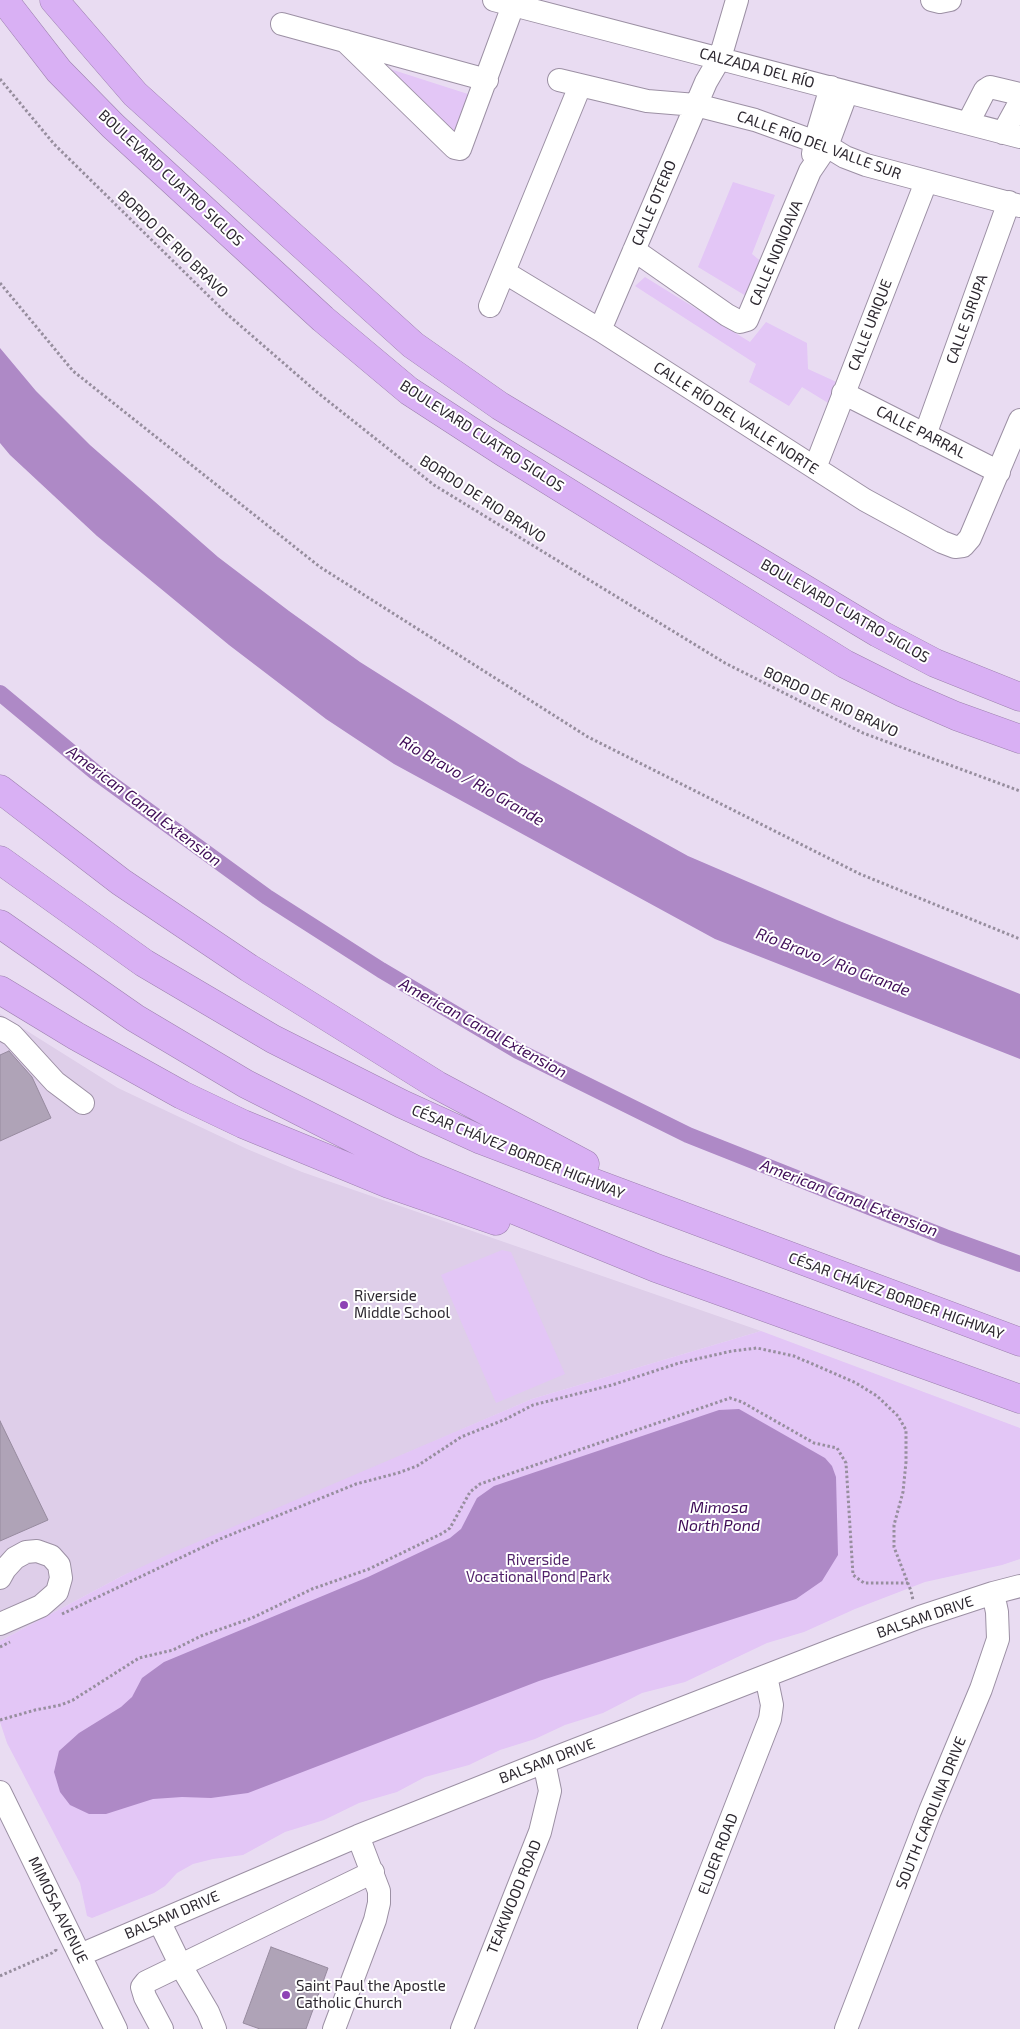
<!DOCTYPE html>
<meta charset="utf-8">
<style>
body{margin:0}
canvas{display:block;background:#e9dcf2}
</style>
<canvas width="1020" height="2029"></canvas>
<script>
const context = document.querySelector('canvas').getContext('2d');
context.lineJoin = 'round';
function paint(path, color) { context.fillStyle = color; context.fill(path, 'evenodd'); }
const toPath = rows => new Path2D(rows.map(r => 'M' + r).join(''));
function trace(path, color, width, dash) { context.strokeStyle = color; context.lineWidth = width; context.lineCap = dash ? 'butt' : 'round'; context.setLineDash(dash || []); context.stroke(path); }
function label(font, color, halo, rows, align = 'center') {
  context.font = font + ' "Exo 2",sans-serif'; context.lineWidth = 4; context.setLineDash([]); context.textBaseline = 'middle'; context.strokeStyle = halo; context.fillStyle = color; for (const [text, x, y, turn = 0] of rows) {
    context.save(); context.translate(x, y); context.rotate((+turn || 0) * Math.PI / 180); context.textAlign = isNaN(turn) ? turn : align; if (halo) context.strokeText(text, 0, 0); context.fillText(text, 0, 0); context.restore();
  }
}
paint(toPath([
 [0,1014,118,1088,247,1149,302,1172,761,1331,532,1399,124,1575,0,1641]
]), '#decee9');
paint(toPath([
 [390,69,471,95,456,136],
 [733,182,775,195,752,254,763,263,746,296,698,267],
 [645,277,750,342,766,322,807,343,808,369,841,384,833,406,802,387,789,406,749,382,756,364,635,286],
 [502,1250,511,1252,565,1374,496,1403,441,1275],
 [761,1331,1020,1428,1020,1559,1002,1565,925,1582,855,1609,804,1632,767,1643,685,1682,642,1693,603,1713,565,1725,535,1739,500,1750,469,1765,425,1777,397,1792,359,1803,324,1820,285,1832,243,1855,213,1859,193,1864,177,1873,165,1886,154,1893,92,1918,87,1916,80,1883,7,1743,0,1722,0,1641,124,1575,167,1555,532,1399]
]), '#e3c6f6');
paint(toPath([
 [0,348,36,391,90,445,218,557,289,611,360,662,520,763,688,856,837,920,1020,994,1020,1059,715,939,394,764,326,719,229,645,97,536,10,455,0,443],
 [739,1409,825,1458,832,1466,836,1477,838,1555,822,1581,796,1599,539,1681,248,1793,211,1798,182,1797,153,1799,106,1814,89,1814,70,1805,60,1792,54,1772,59,1751,79,1733,121,1707,132,1697,142,1678,164,1662,368,1577,450,1538,461,1529,477,1498,494,1486,719,1410]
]), '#ae89c6');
trace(toPath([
 [0,693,95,772,267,897,381,970,518,1051,688,1135,945,1237,1020,1264]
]), '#ae89c6', 16);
const building = toPath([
 [9,1051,32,1077,51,1118,0,1141,0,1055,9,1051],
 [0,1421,48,1520,0,1541,0,1421],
 [271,1947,328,1968,306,2029,260,2029,243,2023,271,1947]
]);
paint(building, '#afa3b7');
trace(building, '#978b9f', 1);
const minor = toPath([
 [494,0,1020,137],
 [932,0,940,2,950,0],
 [282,24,487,80],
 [345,41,455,148,460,149,515,0],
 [559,80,647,101,696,105,755,120,827,146,845,157,866,165,1020,206],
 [968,123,985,90,987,89,990,87,1020,94],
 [1003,133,1020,102],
 [813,154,815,141,831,87],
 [634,250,727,315,740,322,747,320,810,171,827,146,847,92],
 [504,272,600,330,865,500,942,542,955,547,963,546,970,538,1020,420],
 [490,306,580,86],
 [600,330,706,82,720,58,737,0],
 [843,393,999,472],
 [925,435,1009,202],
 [815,468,926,182],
 [0,1028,12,1035,55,1082,83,1103],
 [0,1578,5,1569,15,1558,26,1552,37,1551,51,1556,59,1565,61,1578,57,1592,41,1606,0,1624],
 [0,1792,116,2029],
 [159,1921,181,1966,208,2012,215,2029],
 [80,1955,358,1836,544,1762,840,1647,920,1617,993,1593,1020,1586],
 [162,2029,145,1997,142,1987,146,1982,373,1872],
 [334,2029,375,1920,379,1903,379,1891,358,1836],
 [462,2029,540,1832,550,1791,544,1762],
 [649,2029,770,1719,772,1705,766,1676],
 [846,2029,930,1811,981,1689,998,1639,997,1612,993,1593]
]);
const highway = toPath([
 [4,0,59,71,113,126,323,319,409,391,503,452,845,664,903,693,956,716,1020,739],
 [54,0,135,94,413,345,500,406,878,633,935,663,1020,697],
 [0,789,121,882,249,968,437,1085,585,1164],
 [0,860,144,963,273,1039,402,1104,481,1140,560,1170,1020,1342],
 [0,924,135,1018,246,1084,414,1169,656,1268,1020,1399],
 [0,990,76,1036,182,1095,243,1124,389,1184,496,1221]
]);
trace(minor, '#9c90a4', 24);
trace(highway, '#9d80af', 29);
trace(toPath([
 [0,79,54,144,227,314,318,393,434,485,725,663,863,733,1020,791],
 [0,283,73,371,320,567,588,737,860,874,1020,939],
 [62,1614,220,1539,356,1484,398,1473,417,1466,461,1437,506,1419,533,1405,612,1385,679,1363,732,1351,757,1348,794,1356,856,1383,877,1396,898,1416,906,1430,906,1462,903,1492,894,1525,894,1547,911,1591,913,1600],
 [0,1647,10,1642],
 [0,1720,35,1710,61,1705,73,1700,139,1658,173,1650,201,1636,252,1618,312,1589,369,1569,443,1533,450,1528,470,1492,480,1484,730,1398,742,1402,814,1443,837,1448,846,1463,853,1575,864,1583,908,1583],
 [0,1976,52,1953,56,1950,55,1948]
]), '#978e9e', 3, [2.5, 2.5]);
trace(minor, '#fff', 22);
trace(highway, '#d9b0f4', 28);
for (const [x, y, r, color] of [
 [344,1305,5,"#8e43b5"],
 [286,1995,5,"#8e43b5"]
]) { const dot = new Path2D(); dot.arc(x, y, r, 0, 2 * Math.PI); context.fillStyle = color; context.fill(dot); trace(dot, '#fff', 2); }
label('15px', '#2d2830', '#fff', [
 ["CALZADA DEL RÍO",757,68,15],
 ["CALLE RÍO DEL VALLE SUR",819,145,20],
 ["BOULEVARD CUATRO SIGLOS",171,178,43],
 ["CALLE OTERO",654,203,-67],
 ["BORDO DE RIO BRAVO",173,244,44],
 ["CALLE NONOAVA",776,253,-67],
 ["CALLE SIRUPA",967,319,-70],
 ["CALLE URIQUE",870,325,-69],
 ["CALLE RÍO DEL VALLE NORTE",736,418,33],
 ["CALLE PARRAL",921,432,27],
 ["BOULEVARD CUATRO SIGLOS",482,436,33],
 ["BORDO DE RIO BRAVO",483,499,33],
 ["BOULEVARD CUATRO SIGLOS",845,611,30],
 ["BORDO DE RIO BRAVO",831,702,25],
 ["CÉSAR CHÁVEZ BORDER HIGHWAY",518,1152,22],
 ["CÉSAR CHÁVEZ BORDER HIGHWAY",896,1296,20],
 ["BALSAM DRIVE",925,1617,-19],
 ["BALSAM DRIVE",547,1761,-21],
 ["SOUTH CAROLINA DRIVE",931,1813,-68],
 ["ELDER ROAD",718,1854,-69],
 ["TEAKWOOD ROAD",514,1897,-68],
 ["MIMOSA AVENUE",58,1910,64],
 ["BALSAM DRIVE",172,1915,-23]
]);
label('15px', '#2d2830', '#fff', [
 ["Riverside",354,1296],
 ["Middle School",354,1313],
 ["Saint Paul the Apostle",296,1986],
 ["Catholic Church",296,2003]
], 'left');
label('15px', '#51216a', '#fff', [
 ["Riverside",538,1560],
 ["Vocational Pond Park",538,1577]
]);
label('italic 16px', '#3f0c57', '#fff', [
 ["Río Bravo / Rio Grande",472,781,30],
 ["American Canal Extension",144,806,37],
 ["Río Bravo / Rio Grande",833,962,21],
 ["American Canal Extension",483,1028,29],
 ["American Canal Extension",849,1198,21],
 ["Mimosa",719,1508],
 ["North Pond",719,1526]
]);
</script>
